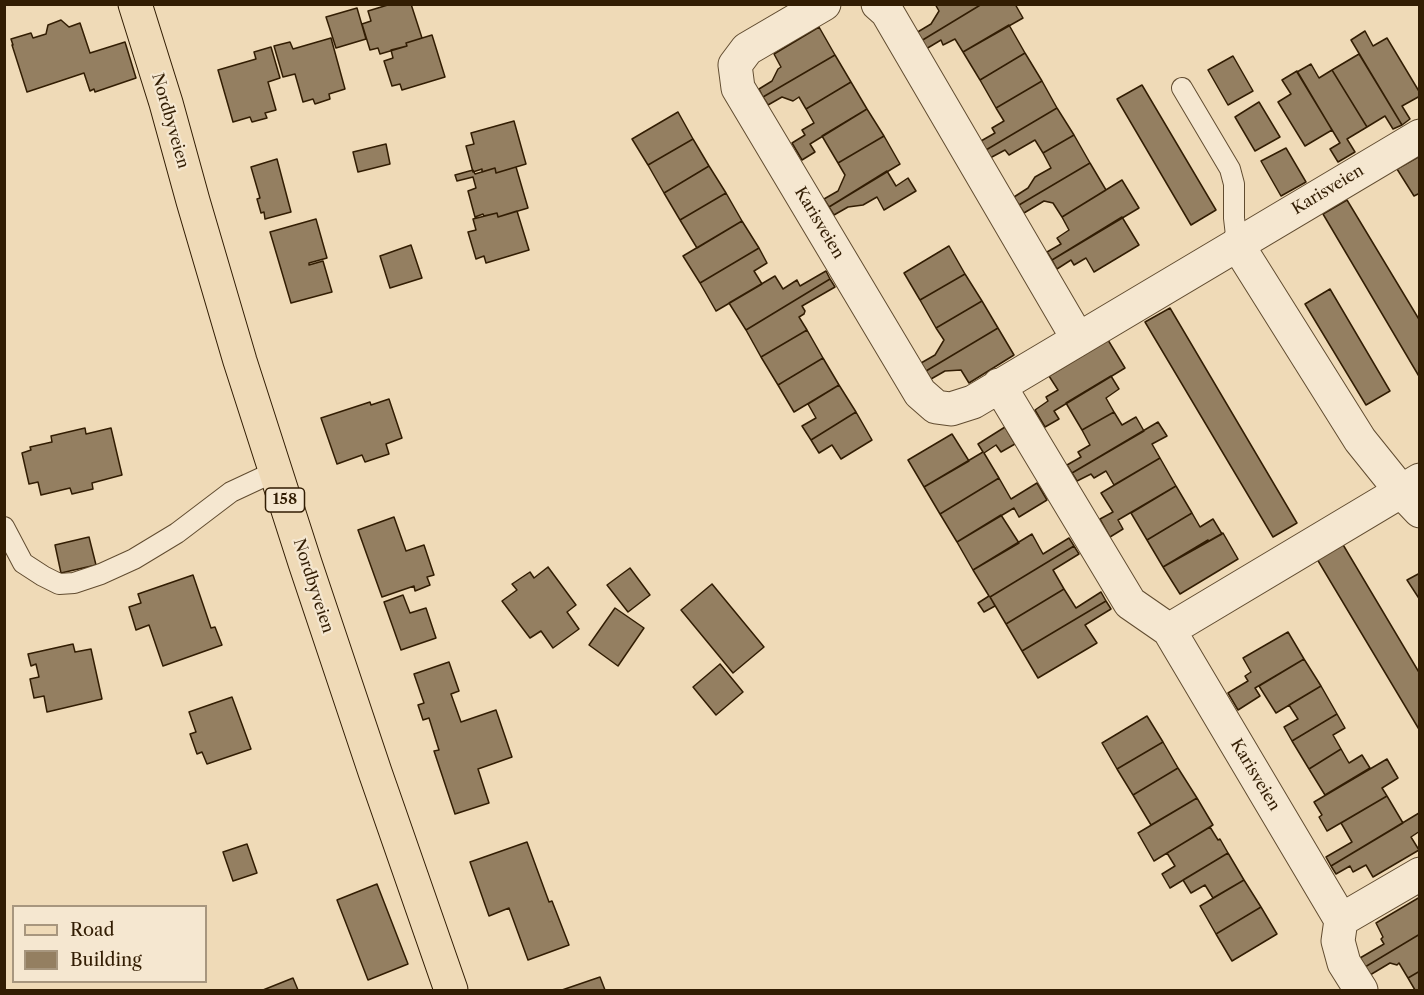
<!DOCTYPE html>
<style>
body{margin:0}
#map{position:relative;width:1424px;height:995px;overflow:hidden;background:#efdab7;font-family:"Libre Caslon Text",serif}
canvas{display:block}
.frame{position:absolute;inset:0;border:6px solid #321d03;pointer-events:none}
.legend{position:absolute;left:12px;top:905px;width:195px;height:78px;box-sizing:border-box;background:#f5e7d0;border:2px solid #a7967e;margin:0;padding:8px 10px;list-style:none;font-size:18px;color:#321d03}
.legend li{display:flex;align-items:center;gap:12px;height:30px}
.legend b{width:30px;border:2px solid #a7967e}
</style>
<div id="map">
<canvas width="1424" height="995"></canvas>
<div class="frame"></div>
<ul class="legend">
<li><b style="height:8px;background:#efdab7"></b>Road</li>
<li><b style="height:16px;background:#947f61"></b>Building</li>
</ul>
</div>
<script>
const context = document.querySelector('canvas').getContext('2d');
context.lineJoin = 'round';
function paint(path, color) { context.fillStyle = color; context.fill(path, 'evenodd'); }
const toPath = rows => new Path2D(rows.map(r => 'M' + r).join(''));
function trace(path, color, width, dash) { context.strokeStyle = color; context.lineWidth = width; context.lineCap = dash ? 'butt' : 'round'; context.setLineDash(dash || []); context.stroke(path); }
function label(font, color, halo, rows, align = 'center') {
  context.font = font + ' "Libre Caslon Text",serif'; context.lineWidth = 4.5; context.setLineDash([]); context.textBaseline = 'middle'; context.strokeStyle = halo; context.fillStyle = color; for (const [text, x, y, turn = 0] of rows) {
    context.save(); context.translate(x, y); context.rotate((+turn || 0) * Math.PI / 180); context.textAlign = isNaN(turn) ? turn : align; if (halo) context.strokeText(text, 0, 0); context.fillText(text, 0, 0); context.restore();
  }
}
const building = toPath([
 [391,4,411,4,422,38,406,43,407,46,380,54,378,48,370,50,362,24,371,21,368,11,391,4],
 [935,4,982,4,921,41,916,33,931,24,939,11,935,4],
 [982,4,1015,4,1023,18,963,52,955,39,943,45,941,40,926,49,921,41,982,4],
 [357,8,366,39,336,48,326,17,357,8],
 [61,20,69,27,80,23,90,53,125,42,136,78,95,92,94,89,90,91,84,73,27,92,12,45,13,45,11,39,31,33,33,38,46,34,48,25,61,20],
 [1009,25,1025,53,980,80,963,52,1009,25],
 [819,27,835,55,763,97,759,89,772,81,778,69,781,67,774,54,819,27],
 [1365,31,1373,46,1387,38,1420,93,1420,96,1402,106,1410,119,1402,125,1351,40,1365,31],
 [432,35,445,77,402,90,400,84,392,86,384,61,393,58,391,50,407,46,406,43,432,35],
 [331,38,345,89,329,94,330,99,315,104,313,99,303,102,295,74,283,77,274,46,290,42,293,49,331,38],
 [271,47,280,78,268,82,276,110,265,113,267,118,252,122,250,117,233,122,218,70,256,59,254,52,271,47],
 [1025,53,1042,81,996,108,980,80,1025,53],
 [1359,54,1402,125,1393,129,1385,116,1367,127,1332,70,1359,54],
 [835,55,851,82,806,109,799,97,793,101,782,97,768,105,763,97,835,55],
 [1233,56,1253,91,1228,105,1208,70,1233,56],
 [1311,64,1319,78,1332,70,1367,127,1347,139,1355,152,1338,162,1330,149,1340,143,1297,72,1311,64],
 [1297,71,1332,130,1305,146,1278,102,1291,94,1282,80,1297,71],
 [1042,81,1057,108,986,150,981,141,995,133,992,128,1004,121,996,108,1042,81],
 [851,82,867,109,810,144,815,152,802,160,792,143,805,135,802,130,814,123,806,109,851,82],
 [1142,85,1216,210,1191,225,1117,99,1142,85],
 [1259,102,1280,137,1255,151,1235,117,1259,102],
 [1057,108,1074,135,1043,153,1035,140,1009,155,1005,150,990,158,986,150,1057,108],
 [867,109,884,136,838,163,822,136,867,109],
 [678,112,693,139,648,165,632,139,678,112],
 [514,121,526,164,496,173,495,168,482,172,482,169,473,172,466,146,474,144,471,133,514,121],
 [1074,135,1090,163,1019,205,1014,197,1028,188,1035,177,1051,168,1043,153,1074,135],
 [884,136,900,164,829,207,824,199,838,191,845,175,838,163,884,136],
 [693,139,709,166,664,193,648,165,693,139],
 [386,144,390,164,358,172,353,152,386,144],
 [1286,148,1306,182,1281,196,1261,161,1286,148],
 [1420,156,1420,193,1414,196,1397,169,1420,156],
 [277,159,291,212,265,219,264,212,261,213,257,199,260,198,251,167,277,159],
 [1090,163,1106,190,1062,217,1053,203,1044,201,1024,213,1019,205,1090,163],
 [709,166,726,193,680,220,664,193,709,166],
 [516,167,528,208,498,217,497,213,484,216,483,214,475,217,468,191,476,188,473,177,457,181,455,175,473,170,475,174,495,168,496,173,516,167],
 [887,171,896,186,908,178,916,191,884,210,877,197,863,205,848,207,834,215,829,207,887,171],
 [1122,180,1139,208,1052,260,1047,252,1061,244,1057,238,1069,230,1062,217,1122,180],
 [726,193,742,221,697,248,680,220,726,193],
 [1347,200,1420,321,1420,378,1323,214,1347,200],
 [517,211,529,250,486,263,484,256,476,259,468,232,476,230,473,219,497,213,498,217,517,211],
 [1122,217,1139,245,1094,272,1086,258,1074,265,1071,260,1057,269,1052,260,1122,217],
 [316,219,327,258,309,263,309,265,323,261,332,292,291,303,270,232,316,219],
 [742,221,759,248,700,283,683,256,742,221],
 [411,245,422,278,390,288,380,256,411,245],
 [949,246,965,274,920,300,904,273,949,246],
 [759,248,767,263,754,271,762,284,716,311,700,283,759,248],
 [826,271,830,279,746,330,729,303,775,276,783,289,797,280,800,286,826,271],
 [965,274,982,301,936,328,920,300,965,274],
 [830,279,835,287,802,306,805,311,804,314,799,317,807,330,761,357,746,330,830,279],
 [1330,289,1390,391,1366,405,1305,304,1330,289],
 [982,301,998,328,926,371,921,363,935,355,944,340,936,328,982,301],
 [1170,308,1297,523,1273,537,1145,322,1170,308],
 [998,328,1014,355,969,383,961,370,945,371,931,379,926,371,998,328],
 [807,330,823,358,778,385,761,357,807,330],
 [1108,340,1125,368,1054,411,1059,419,1045,427,1035,410,1048,401,1046,397,1058,390,1049,376,1108,340],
 [823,358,839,385,794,412,778,385,823,358],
 [1111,376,1119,389,1106,398,1114,412,1082,430,1066,403,1111,376],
 [839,385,856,412,811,440,802,426,816,418,808,404,839,385],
 [389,399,402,438,386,444,389,454,365,462,362,455,337,464,321,418,370,402,371,405,389,399],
 [856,412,872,440,841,459,832,445,819,453,811,440,856,412],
 [1114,412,1122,425,1136,417,1144,431,1072,473,1067,465,1081,457,1078,452,1090,445,1082,430,1114,412],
 [1158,422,1167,436,1152,444,1160,458,1114,485,1106,471,1094,478,1091,474,1077,481,1072,473,1158,422],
 [1005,427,1015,444,1001,452,996,445,984,453,999,478,940,514,924,487,983,452,978,444,1005,427],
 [85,428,86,434,111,428,122,475,92,483,93,489,72,494,70,488,41,495,38,482,29,484,22,453,31,450,30,447,52,442,51,436,85,428],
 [952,434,969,461,924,487,908,460,952,434],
 [1160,458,1176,486,1118,520,1123,529,1110,537,1100,519,1113,512,1101,493,1160,458],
 [999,478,1011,499,1037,483,1047,500,1019,517,1014,508,957,542,940,514,999,478],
 [1176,486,1192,513,1147,540,1131,513,1176,486],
 [1192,513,1200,527,1213,519,1222,534,1163,567,1147,540,1192,513],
 [1001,515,1019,543,973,570,957,542,1001,515],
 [394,517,406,551,424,545,434,575,427,577,430,585,415,591,414,586,382,597,358,530,394,517],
 [1223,533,1238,559,1180,594,1163,567,1208,540,1209,541,1223,533],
 [1032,534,1043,554,1069,538,1074,546,990,597,995,606,984,612,978,603,989,596,973,570,1032,534],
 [89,537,96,565,61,573,55,545,89,537],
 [1342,543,1420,674,1420,731,1317,559,1342,543],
 [1074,546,1079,554,1053,570,1064,589,1006,624,990,597,1074,546],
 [548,567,576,605,567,612,579,629,553,648,541,631,530,638,502,601,517,590,512,584,530,572,534,578,548,567],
 [630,568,650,595,628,612,607,585,630,568],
 [1420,573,1420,600,1407,580,1420,573],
 [193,575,211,628,215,627,222,645,163,666,149,625,136,630,129,607,141,603,138,594,193,575],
 [712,584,764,647,733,673,681,610,712,584],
 [1064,589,1076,608,1101,592,1106,601,1022,651,1006,624,1064,589],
 [403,595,410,613,426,608,436,638,401,650,384,602,403,595],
 [1106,601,1111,609,1085,625,1097,643,1038,678,1022,651,1106,601],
 [615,608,644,628,618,666,589,645,615,608],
 [1288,632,1304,659,1255,688,1260,696,1238,710,1228,693,1248,681,1245,676,1251,672,1243,658,1288,632],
 [73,644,75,652,91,649,102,699,47,712,44,696,34,698,30,679,39,677,36,664,31,666,28,654,73,644],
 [1304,659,1321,686,1276,713,1259,686,1304,659],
 [449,662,459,691,451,694,461,722,496,710,512,757,478,769,489,803,455,814,434,751,439,750,429,718,423,720,418,705,424,703,414,674,449,662],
 [720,664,743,692,716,715,693,687,720,664],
 [1321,686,1337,714,1292,741,1284,727,1298,719,1289,705,1321,686],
 [232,697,251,749,207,764,202,752,197,754,190,734,196,732,189,712,232,697],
 [1337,714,1345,728,1333,735,1341,749,1309,769,1292,741,1337,714],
 [1147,716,1163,742,1117,769,1102,743,1147,716],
 [1163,742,1178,768,1133,795,1117,769,1163,742],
 [1341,749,1349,763,1362,755,1370,768,1325,795,1309,769,1341,749],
 [1387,759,1398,778,1382,788,1387,796,1327,831,1319,817,1322,815,1314,802,1387,759],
 [1178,768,1197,798,1151,825,1133,795,1178,768],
 [1387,796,1403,823,1331,866,1326,857,1352,842,1341,823,1387,796],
 [1197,798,1213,825,1154,861,1138,833,1197,798],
 [1419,813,1420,831,1411,837,1419,850,1373,877,1366,865,1353,872,1350,866,1336,874,1331,866,1419,813],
 [1210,827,1218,840,1220,839,1228,853,1170,888,1162,874,1175,866,1167,853,1210,827],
 [527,842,549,902,552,901,569,945,528,960,509,908,489,916,470,862,527,842],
 [247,844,257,873,233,881,223,852,247,844],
 [1228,853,1244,880,1213,898,1205,885,1191,893,1183,880,1228,853],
 [1244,880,1261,907,1216,934,1200,906,1244,880],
 [377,884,408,964,368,980,337,900,377,884],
 [1420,897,1420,934,1365,967,1360,958,1384,944,1381,939,1383,937,1376,923,1420,897],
 [1261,907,1277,934,1232,961,1216,934,1261,907],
 [1420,934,1420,971,1408,978,1399,963,1397,965,1390,963,1370,975,1365,967,1420,934],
 [1420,971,1420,990,1415,990,1408,978,1420,971],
 [600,977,605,990,562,990,600,977],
 [293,978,298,990,263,990,293,978]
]);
paint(building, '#947f61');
trace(building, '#321d03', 1.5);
const service = toPath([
 [1182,88,1230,169,1234,184,1234,218,1237,244],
 [4,527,23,563,43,576,59,584,74,583,101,574,134,559,177,533,231,492,276,471]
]);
const minor = toPath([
 [824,4,747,49,735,65,738,88,920,393,936,407,951,409,973,402,1420,136],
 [878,4,887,12,1078,339],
 [1237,244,1360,440,1401,491,1420,511],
 [999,385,1130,603,1169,630,1341,920,1338,941,1344,963,1361,990],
 [1169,630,1420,480],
 [1341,920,1420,874]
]);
const primary = toPath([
 [135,4,166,103,193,201,240,361,305,563,375,772,451,990]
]);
trace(service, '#614c30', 22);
trace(minor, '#614c30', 35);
trace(primary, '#321d03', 35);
trace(service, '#f5e7d0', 20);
trace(minor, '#f5e7d0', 33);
trace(primary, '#efdab7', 33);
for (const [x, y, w] of [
 [285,500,39]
]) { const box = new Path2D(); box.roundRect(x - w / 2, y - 12, w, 24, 4.5); context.fillStyle = '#f5e7d0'; context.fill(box); trace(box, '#321d03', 1.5); }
label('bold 15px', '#321d03', null, [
 ["158",285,500]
]);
label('16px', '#321d03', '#f5e7d0', [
 ["Nordbyveien",170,121,74],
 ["Karisveien",1328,190,-31],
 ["Karisveien",819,223,59],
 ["Nordbyveien",313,586,72],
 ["Karisveien",1255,775,59]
]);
</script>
